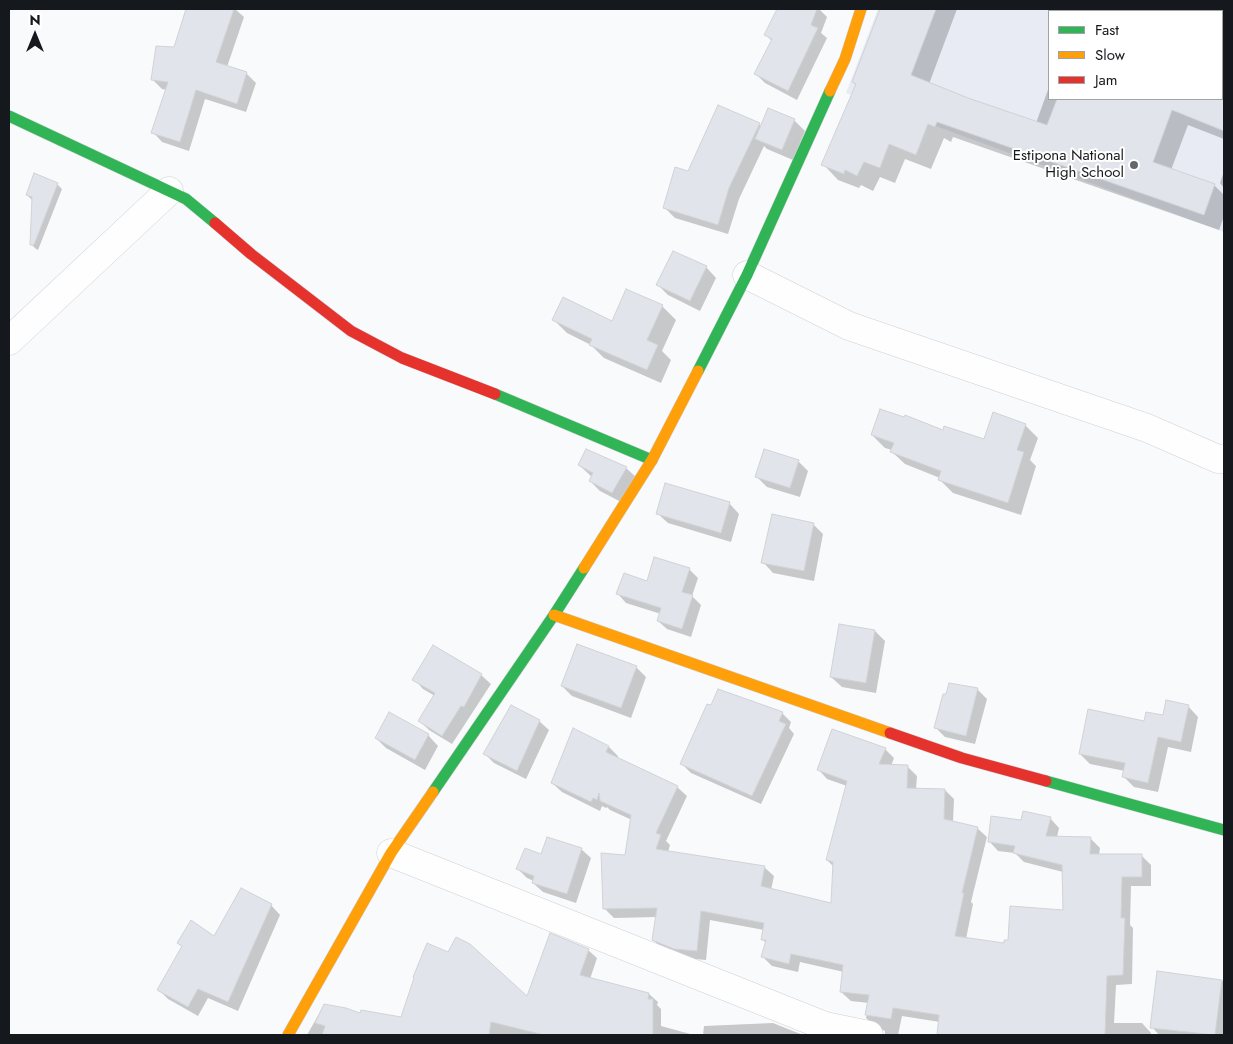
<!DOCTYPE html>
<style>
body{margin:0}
#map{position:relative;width:1233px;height:1044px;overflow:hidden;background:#f9fafc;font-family:Jost,sans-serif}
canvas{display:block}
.frame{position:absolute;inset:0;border:10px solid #15181c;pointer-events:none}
.legend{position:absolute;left:1048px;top:10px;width:175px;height:90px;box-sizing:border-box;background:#fff;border:1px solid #a1a3a4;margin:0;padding:6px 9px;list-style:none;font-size:15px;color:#15181c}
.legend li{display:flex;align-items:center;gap:10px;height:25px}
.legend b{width:25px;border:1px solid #a1a3a4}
.north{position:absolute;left:10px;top:10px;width:50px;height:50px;-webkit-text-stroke:4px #fff;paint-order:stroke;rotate:0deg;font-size:14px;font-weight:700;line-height:20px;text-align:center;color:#15181c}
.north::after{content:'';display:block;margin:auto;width:18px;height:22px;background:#15181c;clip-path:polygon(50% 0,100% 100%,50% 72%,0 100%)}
</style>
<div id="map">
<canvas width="1233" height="1044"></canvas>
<div class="frame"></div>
<ul class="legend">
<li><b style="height:6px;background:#30b455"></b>Fast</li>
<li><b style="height:6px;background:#ff9f0a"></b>Slow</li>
<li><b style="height:6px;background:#e5322d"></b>Jam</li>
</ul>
<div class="north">N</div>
</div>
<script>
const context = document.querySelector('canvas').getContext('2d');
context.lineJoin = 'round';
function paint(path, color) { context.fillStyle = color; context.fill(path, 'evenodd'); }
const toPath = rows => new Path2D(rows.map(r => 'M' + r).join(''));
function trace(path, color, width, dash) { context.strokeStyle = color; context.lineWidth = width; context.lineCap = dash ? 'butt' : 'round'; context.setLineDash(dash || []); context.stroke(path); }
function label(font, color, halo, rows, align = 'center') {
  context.font = font + ' Jost,sans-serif'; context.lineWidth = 4; context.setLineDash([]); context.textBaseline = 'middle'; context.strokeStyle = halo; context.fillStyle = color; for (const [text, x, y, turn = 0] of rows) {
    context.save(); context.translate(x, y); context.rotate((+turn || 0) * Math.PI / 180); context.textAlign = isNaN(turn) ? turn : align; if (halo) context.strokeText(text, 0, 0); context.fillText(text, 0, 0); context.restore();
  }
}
paint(toPath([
 [878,9,1224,9,1224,232,846,93],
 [1049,11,1222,11,1222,99,1049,99]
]), '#e8ebf4');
paint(toPath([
 [188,9,235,9,244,17,227,67,246,73,256,83,246,112,205,99,189,151,162,142,153,132,167,90,162,89,152,79,175,48],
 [778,9,819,9,827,17,821,33,827,38,797,100,765,83,756,74,772,41,766,35],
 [882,9,957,9,929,84,1036,123,1049,87,1049,99,1222,99,1222,18,1224,19,1224,139,1188,125,1171,170,1214,185,1224,195,1224,216,1219,230,953,137,951,142,944,138,931,169,905,159,895,183,880,177,873,191,861,185,859,188,838,180,823,164,856,85,854,82],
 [1094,9,1197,9,1204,11,1093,11],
 [794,120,805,131,793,160,767,149,764,146,739,199,728,234,675,218,665,208,688,172,759,124,762,127],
 [1224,171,1224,188,1220,183],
 [57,184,62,189,38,250,36,249,31,244,32,200,27,195],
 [706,267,716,278,700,311,668,295,658,285],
 [662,306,676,320,662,351,671,360,661,383,604,358,591,345,567,333,553,319,612,322],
 [1025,425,1038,438,1030,460,1036,466,1021,515,953,493,940,480,940,478,905,464,892,452,892,450,885,448,872,435,944,431,985,441],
 [798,461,808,471,800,497,767,487,756,476],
 [579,465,626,468,637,478,623,503,600,491,590,481,592,477],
 [729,503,739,514,731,542,668,523,657,513],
 [813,524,823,534,814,581,773,573,763,562],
 [689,569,698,578,692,596,701,605,691,637,667,629,658,621,661,614,626,603,618,594,648,582],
 [875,631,885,641,876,693,842,687,831,677],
 [636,667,646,677,631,718,572,696,562,686],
 [481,675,491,684,452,744,429,730,420,721,435,696,423,689,414,679],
 [950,684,978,690,987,699,975,744,945,737,936,728],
 [1188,706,1198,717,1191,752,1168,747,1158,792,1134,787,1124,777,1125,771,1090,764,1080,754,1145,722],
 [782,713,791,722,789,728,794,734,761,804,691,773,682,764],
 [539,721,549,730,526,779,494,763,485,754],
 [428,735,438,746,425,770,386,748,376,738],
 [609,747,618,756,617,759,677,787,687,796,666,841,670,845,668,852,764,867,774,876,771,890,832,904,834,867,827,860,847,786,827,779,818,769,885,749,894,758,891,766,907,766,917,776,916,789,945,790,954,799,953,822,977,828,987,837,971,902,973,904,966,939,1005,944,1064,911,1063,872,1024,862,1015,853,998,851,989,841,1022,822,1050,818,1059,828,1057,837,1090,838,1100,848,1099,855,1142,856,1151,865,1151,886,1131,886,1130,925,1133,928,1132,984,1116,985,1114,1023,1142,1023,1151,1033,1151,1035,938,1035,940,1022,902,1016,898,1035,885,1035,885,1031,876,1027,866,1018,869,1003,851,1001,841,992,844,972,800,962,798,972,772,966,763,957,766,943,762,939,764,930,710,920,706,960,684,958,663,949,653,940,657,917,614,918,605,909,626,857,632,820,610,810,607,807,606,808,602,806,600,811,562,792,552,783],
 [581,849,591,858,576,903,543,892,533,883,534,881,527,878,518,869,542,856],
 [271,905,280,915,238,1011,208,998,198,1016,168,999,158,989,183,947,178,942,215,937],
 [588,950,597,958,590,979,649,994,658,1002,657,1005,661,1009,661,1026,694,1035,307,1035,324,1005,361,1015,402,1018,527,998],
 [1158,973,1224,981,1224,1035,1159,1035,1152,1027],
 [773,1023,803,1035,703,1035,704,1026]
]), '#0003');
const building = toPath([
 [186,9,234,9,216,62,247,72,237,104,196,90,180,142,151,133,168,82,151,80,156,46,174,47,186,9],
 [777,9,817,9,811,25,818,28,788,91,754,74,772,39,764,35,777,9],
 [880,9,936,9,911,75,968,98,1047,125,1057,99,1224,99,1224,131,1172,110,1153,162,1215,184,1204,215,937,122,935,127,928,124,916,155,889,144,880,168,864,162,857,176,845,170,844,174,821,165,856,84,852,82,880,9],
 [718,105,760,123,729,188,718,225,663,208,675,167,688,171,718,105],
 [768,108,795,119,782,150,755,139,768,108],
 [34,173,58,183,34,245,30,245,32,197,26,195,34,173],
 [673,251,707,266,690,301,656,285,673,251],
 [626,289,663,305,647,340,658,345,647,370,589,345,592,339,552,320,563,297,612,321,626,289],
 [880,409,904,417,905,415,943,430,944,426,984,439,993,412,1026,424,1017,450,1024,452,1008,503,938,480,941,471,890,452,894,443,871,435,880,409],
 [586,449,627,467,612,493,589,481,593,473,578,465,586,449],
 [764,449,799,460,790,488,755,477,764,449],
 [665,483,730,502,721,533,656,514,665,483],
 [772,514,814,523,804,571,761,563,772,514],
 [654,557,690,568,682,592,693,595,682,629,657,621,661,608,616,594,624,573,647,581,654,557],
 [839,624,875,630,866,683,830,677,839,624],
 [577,644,637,666,621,708,561,686,577,644],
 [433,645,482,674,464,707,461,706,442,736,418,721,435,693,412,680,433,645],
 [949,683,978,688,966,736,934,728,943,694,946,694,949,683],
 [718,689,783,712,779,721,786,724,752,796,680,764,707,704,711,705,718,689],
 [1166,700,1189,705,1181,742,1158,737,1148,783,1122,777,1125,763,1079,754,1088,709,1144,721,1146,712,1163,715,1166,700],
 [511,705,540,720,517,771,483,754,511,705],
 [389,712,429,734,415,760,375,738,389,712],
 [573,728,609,746,606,752,678,786,656,833,661,835,656,849,765,866,761,886,831,903,833,862,826,860,847,781,817,770,832,729,886,748,879,764,908,765,907,788,945,789,944,819,978,827,962,893,964,893,955,936,1004,943,1004,940,1008,940,1010,906,1063,910,1062,865,1013,853,1015,846,988,842,991,816,1021,820,1023,811,1051,817,1046,836,1091,837,1090,854,1142,854,1142,877,1122,877,1121,918,1125,918,1123,975,1107,976,1105,1035,937,1035,939,1015,893,1008,891,1019,865,1015,869,995,840,992,843,965,791,954,789,964,761,957,766,940,761,940,764,923,701,911,697,951,674,949,652,940,657,908,603,909,601,853,625,855,631,815,600,801,599,793,597,800,593,798,591,802,551,783,573,728],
 [547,837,582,848,567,894,532,883,534,876,516,869,525,848,541,854,547,837],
 [241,888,272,904,228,1002,198,989,188,1007,157,990,182,946,177,943,191,920,214,936,241,888],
 [550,933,589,949,580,975,649,993,648,999,653,999,653,1035,544,1035,491,1022,489,1035,322,1035,325,1026,315,1023,324,1004,346,1008,360,1013,361,1010,401,1017,414,978,413,977,427,943,448,952,456,937,470,944,527,996,550,933],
 [1157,971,1222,980,1215,1035,1150,1028,1157,971]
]);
paint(building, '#e1e4ea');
trace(building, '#d0d2d6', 1);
const street = toPath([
 [747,275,849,326,1147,428,1218,459,1224,459],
 [9,341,169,191],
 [391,853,825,1026,869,1035]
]);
const fast = toPath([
 [9,116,186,199,215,223],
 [698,371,747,275,830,91],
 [495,394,652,460],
 [1046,781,1224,830],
 [433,792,554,615,584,568]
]);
const slow = toPath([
 [830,91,845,59,861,9],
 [584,568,652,460,698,371],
 [554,615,890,733],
 [288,1035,391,853,433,792]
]);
const jam = toPath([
 [215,223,251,254,351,331,402,358,495,394],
 [890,733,962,758,1046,781]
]);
trace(street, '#d0d1d5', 29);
trace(fast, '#d0d1d5', 12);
trace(slow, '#d0d1d5', 12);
trace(jam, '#d0d1d5', 12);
trace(street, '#fefeff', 28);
trace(fast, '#30b455', 11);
trace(slow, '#ff9f0a', 11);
trace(jam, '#e5322d', 11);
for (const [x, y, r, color] of [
 [1134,165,5,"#65676a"]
]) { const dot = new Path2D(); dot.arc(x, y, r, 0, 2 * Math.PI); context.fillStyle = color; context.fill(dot); trace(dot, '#fff', 2); }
label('15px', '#15181c', '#fff', [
 ["Estipona National",1124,156],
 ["High School",1124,173]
], 'right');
</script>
